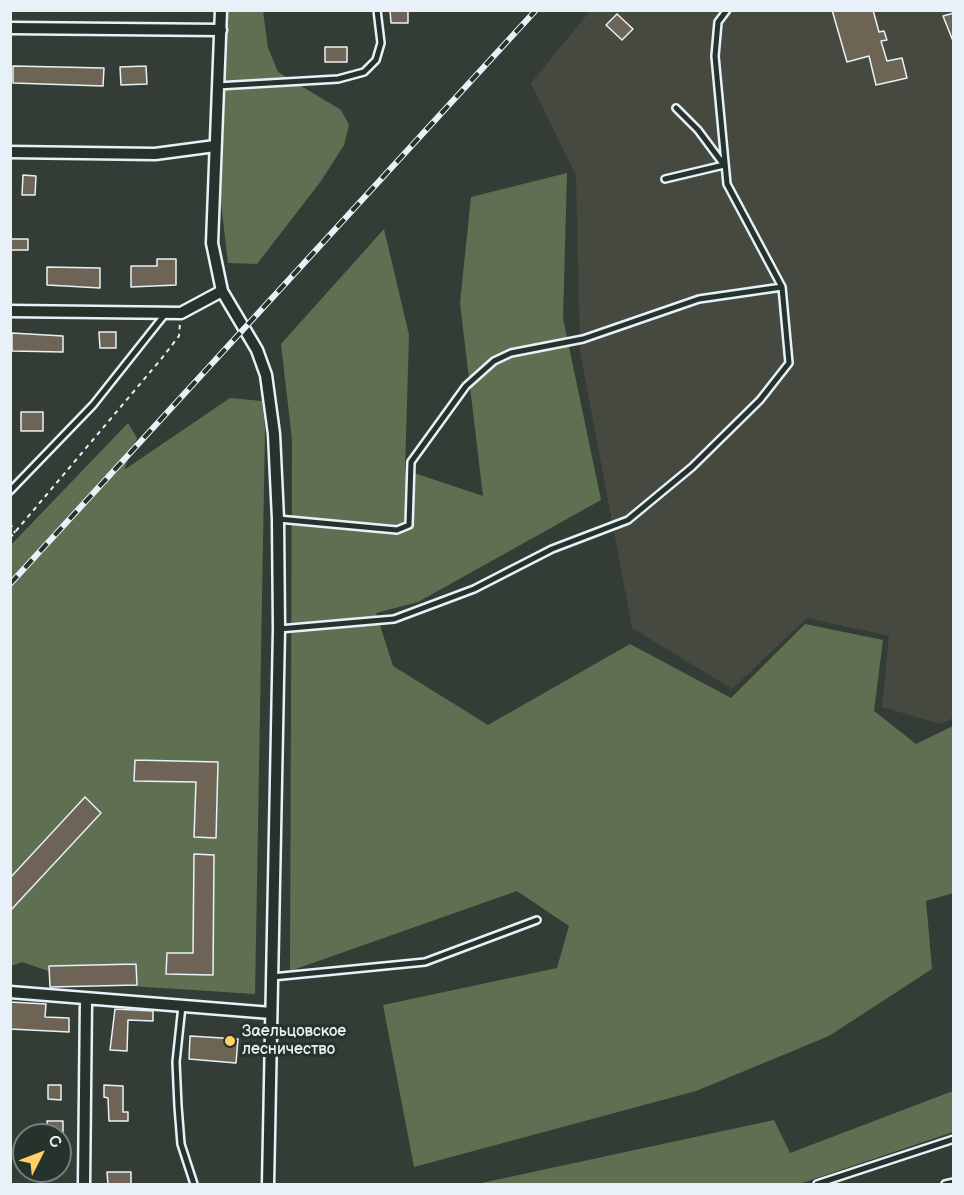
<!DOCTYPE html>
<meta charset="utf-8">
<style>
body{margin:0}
#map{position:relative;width:964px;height:1195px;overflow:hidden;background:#343d35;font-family:"Balsamiq Sans",sans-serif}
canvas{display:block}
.frame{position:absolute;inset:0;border:12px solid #e8f1f8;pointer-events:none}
.north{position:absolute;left:12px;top:1123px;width:60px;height:60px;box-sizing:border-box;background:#26332d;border:2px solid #747f7e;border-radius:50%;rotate:48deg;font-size:16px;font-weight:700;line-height:24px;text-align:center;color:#e8f1f8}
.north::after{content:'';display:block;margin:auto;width:21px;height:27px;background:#ffd166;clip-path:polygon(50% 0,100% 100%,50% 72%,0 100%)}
</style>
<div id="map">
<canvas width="964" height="1195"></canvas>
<div class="frame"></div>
<div class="north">С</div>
</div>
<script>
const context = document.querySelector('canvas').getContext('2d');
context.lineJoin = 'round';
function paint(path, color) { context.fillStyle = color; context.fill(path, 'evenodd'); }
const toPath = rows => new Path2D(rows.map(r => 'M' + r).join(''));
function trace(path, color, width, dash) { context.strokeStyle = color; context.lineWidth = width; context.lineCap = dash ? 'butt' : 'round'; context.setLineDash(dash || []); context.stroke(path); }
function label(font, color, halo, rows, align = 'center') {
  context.font = font + ' "Balsamiq Sans",sans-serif'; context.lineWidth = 6; context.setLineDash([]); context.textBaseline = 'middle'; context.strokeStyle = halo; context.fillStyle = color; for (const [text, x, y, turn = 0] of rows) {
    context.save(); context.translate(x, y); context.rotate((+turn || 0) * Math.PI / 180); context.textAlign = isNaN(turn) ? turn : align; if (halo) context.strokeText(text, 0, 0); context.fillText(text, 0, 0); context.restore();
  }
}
paint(toPath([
 [590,11,953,11,953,718,941,724,882,707,889,636,807,618,732,689,632,628,580,351,576,176,531,83]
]), '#45493f');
paint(toPath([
 [226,11,263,11,268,48,278,72,341,110,349,125,344,145,321,181,257,264,228,263,221,203],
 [567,173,563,318,601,500,418,602,376,613,393,666,488,725,630,644,731,698,805,624,883,640,874,711,916,744,953,726,953,893,926,901,932,969,829,1036,696,1091,414,1167,383,1005,557,968,569,926,517,891,290,971,292,439,281,344,384,229,409,335,405,470,483,496,460,303,471,197],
 [230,398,262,401,265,429,255,994,84,983,22,962,11,966,10,546,128,423,137,438,124,470],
 [953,1091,953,1132,799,1184,477,1184,774,1120,790,1153]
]), '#5f7052');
const building = toPath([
 [390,10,408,10,408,23,391,23,390,10],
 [832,10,873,10,879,32,884,31,887,40,881,41,887,61,902,58,907,78,876,85,869,56,847,62,832,10],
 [954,13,954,41,953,41,943,16,954,13],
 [617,14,633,29,622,40,606,25,617,14],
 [325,47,347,47,347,62,325,62,325,47],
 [13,66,104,68,103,86,13,83,13,66],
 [146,66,147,84,121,85,120,67,146,66],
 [23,175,36,176,35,195,22,195,23,175],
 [11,239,28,239,28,250,11,250,11,239],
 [157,259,176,259,176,285,131,287,131,266,157,266,157,259],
 [47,267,100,268,100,288,47,285,47,267],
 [99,332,116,332,116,348,100,348,99,332],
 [12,333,63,336,63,352,12,351,12,333],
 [21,412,43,412,43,431,21,431,21,412],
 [135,760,218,762,216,838,194,837,196,782,134,781,135,760],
 [85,797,101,813,10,911,10,878,85,797],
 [194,854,214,855,213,975,166,974,167,953,193,953,194,854],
 [136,964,137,985,50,987,49,966,136,964],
 [10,1002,46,1004,45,1017,69,1018,69,1032,10,1029,10,1002],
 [115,1009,153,1011,153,1021,128,1020,127,1051,110,1050,115,1009],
 [190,1036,238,1039,236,1063,189,1059,190,1036],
 [48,1085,61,1085,61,1100,48,1099,48,1085],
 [104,1085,123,1086,123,1112,128,1112,128,1121,109,1121,108,1098,104,1097,104,1085],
 [47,1121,63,1121,63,1135,48,1135,47,1121],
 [107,1172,131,1172,131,1185,108,1185,107,1172]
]);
paint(building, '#6d6456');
trace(building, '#e8f1f8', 1.5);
const service = toPath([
 [217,86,338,79,364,72,376,60,381,43,377,10],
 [665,179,724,165,698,130,676,108],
 [10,491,93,405,166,313],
 [278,519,397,530,409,525,411,462,466,386,494,361,511,353,583,339,699,299,782,287],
 [279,629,394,619,474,589,552,549,628,520,692,467,760,400,789,363,782,287,727,184,715,56,718,22,727,10],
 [272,977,425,962,537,920],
 [182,1006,176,1062,178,1106,181,1144,194,1184],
 [817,1184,954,1139],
 [945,1184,954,1182]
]);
const minor = toPath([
 [221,10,212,243,222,291,257,350,266,375,274,434,278,519,279,629,268,1184],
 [10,28,221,30],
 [10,152,155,154,215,146],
 [10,311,181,313,222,291],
 [10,992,271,1013],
 [84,1184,86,999]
]);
trace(service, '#e8f1f8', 10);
trace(minor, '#e8f1f8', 15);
trace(toPath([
 [10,523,15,533],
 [10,538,162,358,179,336,180,323]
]), '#e8f1f8', 2, [4.5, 4.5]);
trace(service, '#26332d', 5);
trace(minor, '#26332d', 10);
const rail = toPath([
 [10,584,536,10]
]);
trace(rail, '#e8f1f8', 6);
trace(rail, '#26332d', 4, [11]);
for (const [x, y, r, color] of [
 [230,1041,6,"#ffd166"]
]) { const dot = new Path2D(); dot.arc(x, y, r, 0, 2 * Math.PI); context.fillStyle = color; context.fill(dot); trace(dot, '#26332d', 2); }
label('16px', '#e8f1f8', '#26332d', [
 ["Заельцовское",242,1032],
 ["лесничество",242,1050]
], 'left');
</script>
